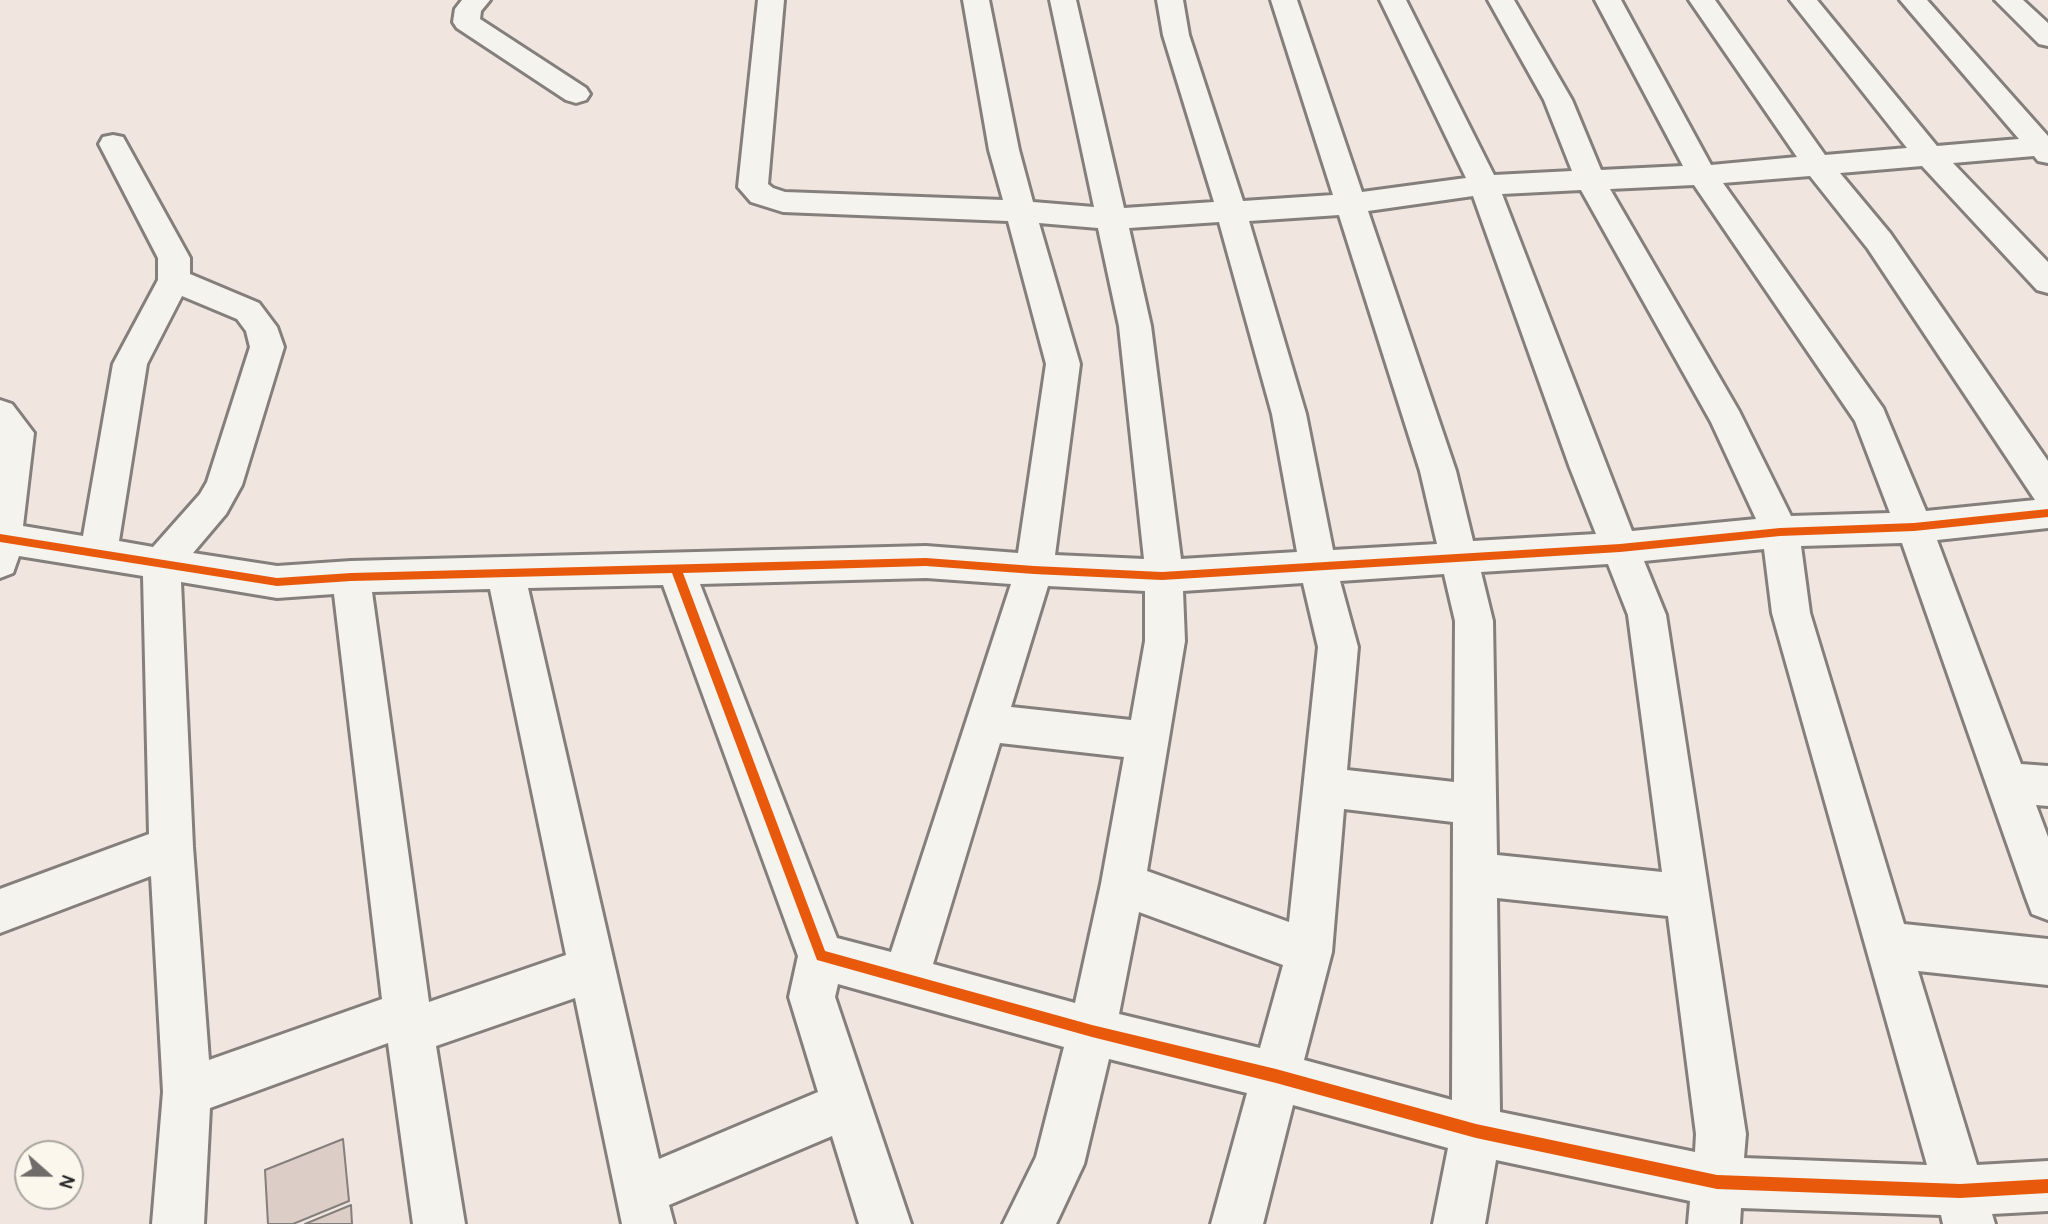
<!DOCTYPE html>
<style>
body{margin:0}
#map{position:relative;width:2048px;height:1224px;overflow:hidden;background:#f0e6df;font-family:Pangolin,sans-serif}
canvas{display:block}
.north{position:absolute;left:14px;top:1140px;width:70px;height:70px;box-sizing:border-box;background:#fbf7ec;border:2px solid #a8a59f;border-radius:50%;rotate:111deg;font-size:19px;font-weight:700;line-height:28px;text-align:center;color:#2b2b2b}
.north::after{content:'';display:block;margin:auto;width:24px;height:32px;background:#706c6a;clip-path:polygon(50% 0,100% 100%,50% 72%,0 100%)}
</style>
<div id="map">
<canvas width="2048" height="1224"></canvas>
<div class="north">N</div>
</div>
<script>
const context = document.querySelector('canvas').getContext('2d');
context.lineJoin = 'round';
function paint(path, color) { context.fillStyle = color; context.fill(path, 'evenodd'); }
const toPath = rows => new Path2D(rows.map(r => 'M' + r).join(''));
function trace(path, color, width, dash) { context.strokeStyle = color; context.lineWidth = width; context.lineCap = dash ? 'butt' : 'round'; context.setLineDash(dash || []); context.stroke(path); }
const building = toPath([
 [343,1139,349,1201,293,1224,268,1224,265,1170,343,1139],
 [351,1205,352,1224,305,1224,351,1205]
]);
paint(building, '#dccdc7');
trace(building, '#847f7c', 2);
const street = toPath([
 [462,0,490,0,481,11,480,19,586,88,590,94,586,100,576,103,566,100,457,28,453,22,455,9,462,0],
 [758,0,784,0,768,184,773,188,785,192,1003,200,989,150,963,0,989,0,1019,150,1033,202,1094,207,1050,0,1076,0,1124,208,1214,202,1163,35,1157,0,1183,0,1189,35,1243,201,1333,195,1271,0,1297,0,1362,192,1466,178,1380,0,1406,0,1494,175,1572,171,1544,100,1488,0,1514,0,1572,100,1601,170,1683,166,1595,0,1621,0,1711,165,1797,157,1689,0,1715,0,1825,155,1907,148,1790,0,1817,0,1937,146,2019,139,1900,0,1927,0,2048,136,2048,163,2038,161,2034,156,1953,163,2048,262,2048,293,2037,290,1922,166,1840,173,1890,233,2048,461,2048,528,1937,540,2021,764,2048,766,2048,806,2036,805,2048,837,2048,920,2032,914,2026,898,1902,543,1801,546,1810,613,1904,924,2048,939,2048,985,1918,971,1977,1165,2048,1161,2048,1211,1992,1214,1995,1224,1943,1224,1941,1215,1741,1208,1740,1224,1688,1224,1690,1201,1496,1160,1485,1224,1433,1224,1448,1148,1293,1105,1263,1224,1211,1224,1247,1093,1109,1059,1084,1164,1056,1224,1003,1224,1036,1157,1064,1047,838,984,835,997,911,1224,859,1224,832,1136,669,1205,674,1224,622,1224,575,998,436,1046,465,1224,413,1224,388,1043,210,1108,204,1224,152,1224,163,1092,151,876,0,933,0,889,149,834,143,576,19,556,13,573,0,578,0,400,12,404,34,433,23,526,83,536,113,364,158,280,158,258,99,144,103,137,113,135,123,137,190,258,190,274,259,303,277,327,284,347,242,485,226,514,193,553,277,566,351,561,926,546,1018,553,1046,364,1008,221,783,212,751,202,738,187,758,0],
 [1810,176,1868,249,2035,500,1926,511,1883,408,1723,183,1810,176],
 [1694,185,1855,421,1890,513,1791,516,1739,411,1610,189,1694,185],
 [1581,190,1711,422,1756,519,1632,531,1502,194,1581,190],
 [1473,196,1570,468,1596,534,1473,541,1456,471,1368,211,1473,196],
 [1339,215,1420,471,1437,544,1333,550,1306,414,1249,221,1339,215],
 [1219,222,1272,414,1297,552,1181,559,1151,326,1129,228,1219,222],
 [1039,223,1098,228,1119,326,1144,559,1055,555,1080,364,1039,223],
 [182,296,237,319,246,331,250,347,207,482,200,494,153,547,119,541,147,364,182,296],
 [1764,549,1772,613,1927,1165,1744,1158,1746,1134,1666,615,1644,561,1764,549],
 [1608,564,1628,615,1662,872,1497,855,1493,621,1481,572,1608,564],
 [1444,574,1455,621,1454,782,1347,770,1358,647,1340,581,1444,574],
 [926,578,1011,584,891,952,837,938,700,584,926,578],
 [181,582,277,598,334,594,382,999,209,1060,193,847,181,582],
 [1303,583,1318,647,1289,922,1147,871,1185,641,1183,591,1303,583],
 [663,585,798,956,789,997,818,1092,659,1159,528,588,663,585],
 [1048,586,1145,591,1145,641,1131,720,1011,707,1048,586],
 [490,589,566,955,429,1002,372,592,490,589],
 [1000,743,1124,757,1101,884,1075,1003,933,964,1000,743],
 [1344,809,1453,822,1452,1100,1304,1060,1332,952,1344,809],
 [1497,898,1668,916,1696,1134,1695,1152,1500,1112,1497,898],
 [1139,912,1283,965,1260,1048,1119,1014,1139,912],
 [1995,0,2023,0,2048,23,2048,46,2039,44,1995,0]
]);
trace(street, '#847f7c', 6);
paint(street, '#f5f3ee');
paint(toPath([
 [2048,509,2048,517,1914,531,1780,536,1620,552,1162,580,1034,574,926,566,683,573,825,951,1092,1025,1276,1069,1476,1124,1717,1175,1960,1184,2048,1179,2048,1193,1960,1198,1717,1189,1476,1138,1276,1083,1092,1037,817,960,672,573,351,581,277,586,0,542,0,534,277,578,351,573,926,558,1034,566,1162,572,1620,544,1780,528,1914,523,2048,509]
]), '#e8590c');
</script>
